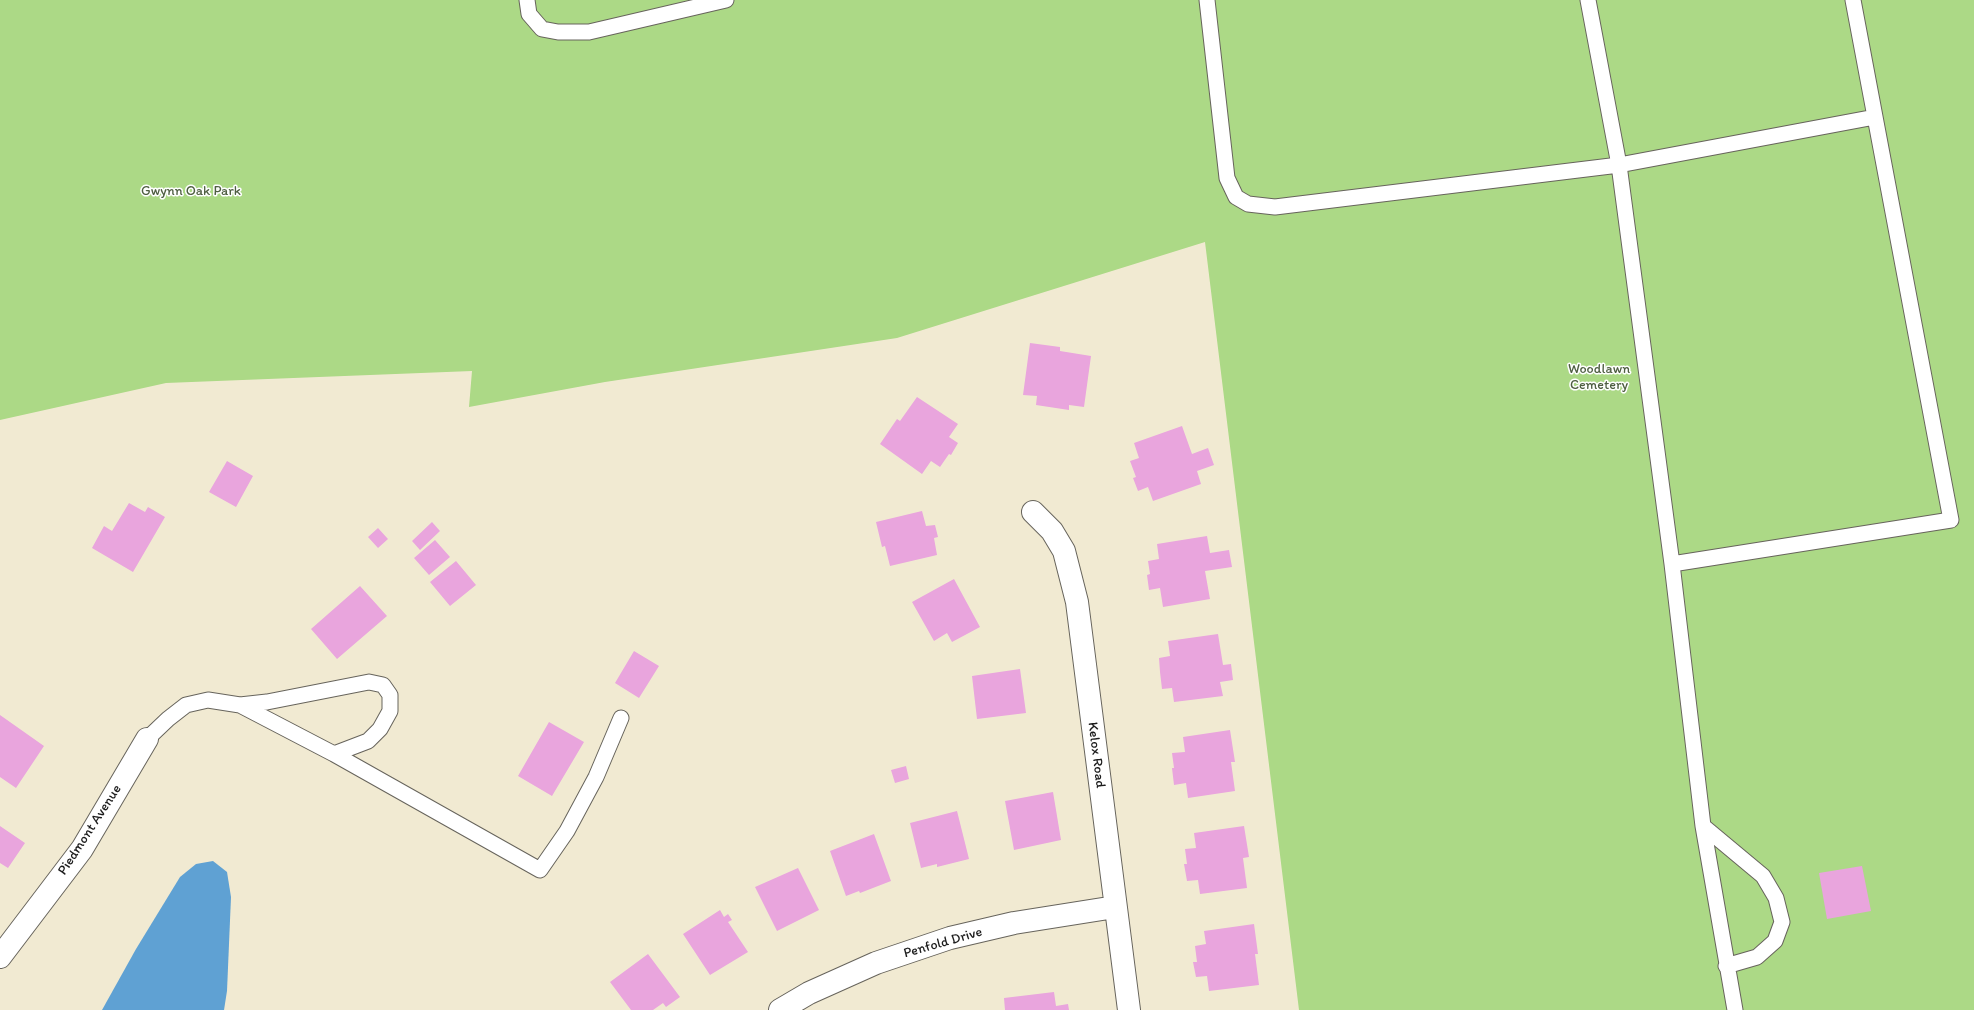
<!DOCTYPE html>
<style>
body{margin:0}
canvas{display:block;background:#f1ead2}
</style>
<canvas width="1974" height="1010"></canvas>
<script>
const context = document.querySelector('canvas').getContext('2d');
context.lineJoin = 'round';
function paint(path, color) { context.fillStyle = color; context.fill(path, 'evenodd'); }
const toPath = rows => new Path2D(rows.map(r => 'M' + r).join(''));
function trace(path, color, width, dash) { context.strokeStyle = color; context.lineWidth = width; context.lineCap = dash ? 'butt' : 'round'; context.setLineDash(dash || []); context.stroke(path); }
function label(font, color, halo, rows, align = 'center') {
  context.font = font + ' Itim,sans-serif'; context.lineWidth = 3; context.setLineDash([]); context.textBaseline = 'middle'; context.strokeStyle = halo; context.fillStyle = color; for (const [text, x, y, turn = 0] of rows) {
    context.save(); context.translate(x, y); context.rotate((+turn || 0) * Math.PI / 180); context.textAlign = isNaN(turn) ? turn : align; if (halo) context.strokeText(text, 0, 0); context.fillText(text, 0, 0); context.restore();
  }
}
paint(toPath([
 [0,0,1974,0,1974,1010,1299,1010,1205,242,897,338,605,382,469,407,472,371,166,383,0,420]
]), '#acd986');
paint(toPath([
 [213,861,227,872,231,897,227,991,224,1010,102,1010,136,949,180,877,196,864]
]), '#5fa1d3');
paint(toPath([
 [1030,343,1060,347,1060,351,1091,356,1084,407,1069,405,1069,410,1036,405,1037,396,1023,395],
 [917,397,958,424,949,437,958,443,951,455,949,454,940,467,931,461,922,474,880,444,897,419,900,421],
 [1182,426,1192,454,1208,448,1214,465,1197,471,1201,484,1153,501,1148,487,1138,491,1133,478,1136,477,1130,461,1139,458,1134,443],
 [227,461,253,476,236,507,209,492],
 [129,503,145,512,148,507,165,517,133,572,92,548,104,526,112,531],
 [922,511,926,526,935,525,938,537,934,538,937,555,890,566,885,546,882,547,876,522],
 [432,522,440,531,420,550,412,541],
 [378,528,388,539,378,548,368,537],
 [1207,536,1210,553,1229,550,1232,567,1205,571,1210,599,1163,607,1160,588,1149,590,1147,575,1150,574,1148,561,1159,559,1157,544],
 [435,540,450,557,429,575,414,558],
 [456,561,476,585,450,606,430,582],
 [954,579,980,627,952,642,947,633,934,641,912,602],
 [360,586,387,616,337,659,311,629],
 [1218,634,1223,665,1231,664,1233,680,1220,682,1223,696,1174,702,1172,688,1162,689,1160,672,1159,658,1170,656,1168,641],
 [634,651,659,666,639,698,615,683],
 [1020,669,1026,713,977,719,972,676],
 [0,715,44,746,16,788,0,777],
 [549,722,584,742,552,796,518,776],
 [1230,730,1235,762,1231,762,1235,791,1188,798,1186,783,1174,785,1172,768,1174,768,1172,753,1185,752,1183,737],
 [906,766,909,779,895,783,891,770],
 [1053,792,1061,840,1014,850,1005,801],
 [957,811,969,859,937,867,937,864,921,868,910,823],
 [0,826,25,843,8,868,0,863],
 [1244,826,1249,857,1243,858,1247,888,1200,894,1198,880,1187,881,1184,864,1187,864,1185,849,1196,848,1194,833],
 [874,834,891,881,860,893,859,891,846,896,830,851],
 [1862,866,1871,911,1827,919,1819,873],
 [798,868,819,910,777,931,755,887],
 [720,910,724,917,728,914,732,920,728,922,748,952,710,975,683,934],
 [1254,924,1258,954,1255,954,1259,985,1209,991,1207,976,1196,977,1193,962,1197,962,1195,946,1206,944,1204,931],
 [648,954,680,997,666,1007,663,1003,653,1010,631,1010,610,982],
 [1054,992,1056,1006,1068,1004,1069,1010,1005,1010,1004,998]
]), '#e9a5dd');
const service = toPath([
 [527,0,529,14,542,29,558,32,589,32,726,0],
 [1207,0,1227,178,1236,197,1248,204,1275,207,1619,165,1875,117],
 [1588,0,1619,165,1672,564,1703,826,1735,1010],
 [1672,564,1951,520,1853,0],
 [240,705,334,754,540,870,567,831,596,777,621,718],
 [147,739,168,719,186,705,208,700,240,705,267,702,369,682,383,685,390,695,390,711,380,729,368,741,334,754],
 [1703,826,1763,876,1776,898,1782,922,1775,941,1757,957,1726,966]
]);
const minor = toPath([
 [1033,512,1052,531,1064,551,1077,602,1129,1010],
 [0,957,82,849,147,739],
 [780,1010,809,993,876,963,950,938,1014,923,1115,907]
]);
trace(service, '#67645c', 17);
trace(minor, '#67645c', 24);
trace(service, '#fff', 15);
trace(minor, '#fff', 22);
label('14px', '#4e5e41', '#fff', [
 ["Gwynn Oak Park",191,191],
 ["Woodlawn",1599,369],
 ["Cemetery",1599,385]
]);
label('14px', '#1c1c1c', '#fff', [
 ["Kelox Road",1096,755,83],
 ["Piedmont Avenue",90,830,-57],
 ["Penfold Drive",943,943,-16]
]);
</script>
